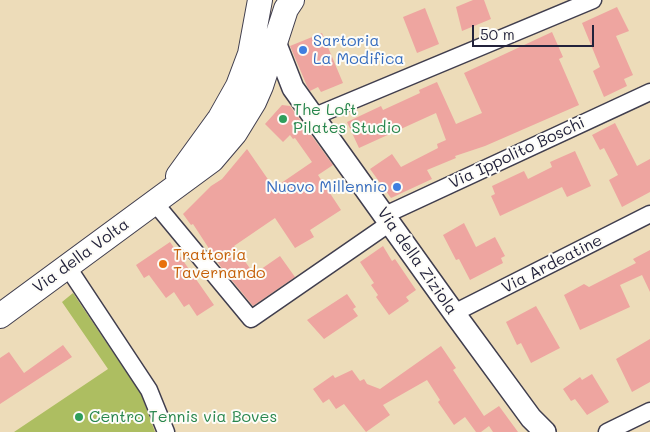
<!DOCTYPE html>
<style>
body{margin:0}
#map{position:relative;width:650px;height:432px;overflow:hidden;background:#eddcb9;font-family:Mali,sans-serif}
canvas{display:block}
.scale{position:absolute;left:472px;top:25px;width:122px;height:22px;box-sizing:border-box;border:2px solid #22223b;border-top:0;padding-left:6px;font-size:15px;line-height:18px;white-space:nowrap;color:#22223b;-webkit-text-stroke:4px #fdfcf7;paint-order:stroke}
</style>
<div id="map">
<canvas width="650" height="432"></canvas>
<div class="scale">50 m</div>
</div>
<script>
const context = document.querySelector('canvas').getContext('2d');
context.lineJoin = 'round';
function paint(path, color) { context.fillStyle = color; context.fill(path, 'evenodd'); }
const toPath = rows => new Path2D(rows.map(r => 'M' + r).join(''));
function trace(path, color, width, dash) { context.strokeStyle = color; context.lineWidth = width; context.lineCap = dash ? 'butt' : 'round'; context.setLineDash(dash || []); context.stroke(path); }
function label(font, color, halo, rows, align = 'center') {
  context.font = font + ' Mali,sans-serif'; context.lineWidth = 4; context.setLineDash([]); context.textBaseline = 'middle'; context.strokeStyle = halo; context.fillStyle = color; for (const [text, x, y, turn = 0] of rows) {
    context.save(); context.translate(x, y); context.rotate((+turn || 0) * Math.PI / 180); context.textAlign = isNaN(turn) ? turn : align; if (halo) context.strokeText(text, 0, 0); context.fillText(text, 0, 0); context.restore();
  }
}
paint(toPath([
 [73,293,141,394,155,432,14,432,108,369,62,302]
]), '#adbe61');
paint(toPath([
 [473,0,484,0,491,19,462,31,456,7],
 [617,7,629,31,616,36,633,75,624,79,627,86,604,97,593,71,600,67,582,23],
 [425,8,439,44,417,53,403,17],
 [552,32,563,57,559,59,579,105,485,146,455,156,456,158,427,170,432,179,391,198,370,169,392,154,401,167,438,148,437,144,446,140,436,113,359,148,347,122,381,106,383,110,420,93,419,90,437,82,456,124,482,113,464,73],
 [322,33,343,83,321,92,318,87,310,91,307,86,290,46],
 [282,105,290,106,333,165,318,175,341,210,310,230,314,237,295,248,275,218,234,246,254,274,280,256,295,277,253,306,221,267,193,224,191,225,183,214,211,186,222,179,247,149,274,188,312,162,295,138,293,139,290,135,283,142,265,124],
 [615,123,637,166,650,159,650,192,622,207,609,180,618,175,604,148,600,150,592,135],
 [575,151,591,186,567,197,562,187,500,216,491,196,495,194,492,186,524,171,528,179,552,167,550,162],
 [464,223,476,247,495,237,505,256,501,258,503,263,470,280,459,259,456,260,443,235],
 [170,242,214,305,197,316,189,304,184,307,174,292,166,298,149,275,144,278,136,265],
 [383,246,392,261,395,259,416,290,406,297,409,301,389,315,376,297,378,295,371,285,374,283,360,262],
 [650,250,650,292,642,275,620,285,630,307,580,330,564,295,584,284,589,287,636,263,633,259],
 [347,294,356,307,353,309,358,316,324,339,307,320],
 [536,306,560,348,531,363,521,343,517,345,506,322],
 [650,339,650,382,632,392,616,359],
 [63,345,72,357,0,404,0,358,9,352,24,373],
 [441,346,456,368,453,370,484,416,499,406,518,432,493,432,489,426,481,432,476,432,465,417,454,425,438,402,440,400,427,380,383,405,390,415,366,432,344,404,336,409,329,399,323,403,313,389,333,375,335,378,352,370,360,381,364,379,367,384,380,389],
 [592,374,609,402,587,415,575,399,571,401,563,389,580,377,582,380]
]), '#eea5a0');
const minor = toPath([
 [315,116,593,0],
 [154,202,251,319,390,223],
 [385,215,650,92],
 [67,266,149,390,166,432],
 [454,313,650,214],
 [607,432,650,411]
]);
const tertiary = toPath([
 [275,42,293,88,454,313,531,418,545,432]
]);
const secondary = toPath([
 [178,176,220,118,238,86,250,54,260,0],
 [0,316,212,160,235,133,254,102,261,86,286,9,292,0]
]);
trace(minor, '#403e4e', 19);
trace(tertiary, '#403e4e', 24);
trace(secondary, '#403e4e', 26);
trace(minor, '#fff', 16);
trace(tertiary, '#fff', 21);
trace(secondary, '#fff', 24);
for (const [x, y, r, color] of [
 [303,50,5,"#3f7fe0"],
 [283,119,5,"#2e9e5b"],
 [397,187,5,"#3f7fe0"],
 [163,264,5,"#e8710a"],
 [79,417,5,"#2e9e5b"]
]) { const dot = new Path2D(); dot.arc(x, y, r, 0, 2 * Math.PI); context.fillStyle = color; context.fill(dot); trace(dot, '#fdfcf7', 2); }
label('16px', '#366cbe', '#fdfcf7', [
 ["Sartoria",313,41],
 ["La Modifica",313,59],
 ["Nuovo Millennio",387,187,"right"]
], 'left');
label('16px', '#27864d', '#fdfcf7', [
 ["The Loft",293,110],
 ["Pilates Studio",293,128],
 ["Centro Tennis via Boves",89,417]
], 'left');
label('16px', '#22223b', '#fdfcf7', [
 ["Via Ippolito Boschi",517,153,-25],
 ["Via della Volta",81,256,-36],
 ["Via della Ziziola",417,261,55],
 ["Via Ardeatine",552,264,-27]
]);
label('16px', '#c56008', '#fdfcf7', [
 ["Trattoria",173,255],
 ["Tavernando",173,273]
], 'left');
</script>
